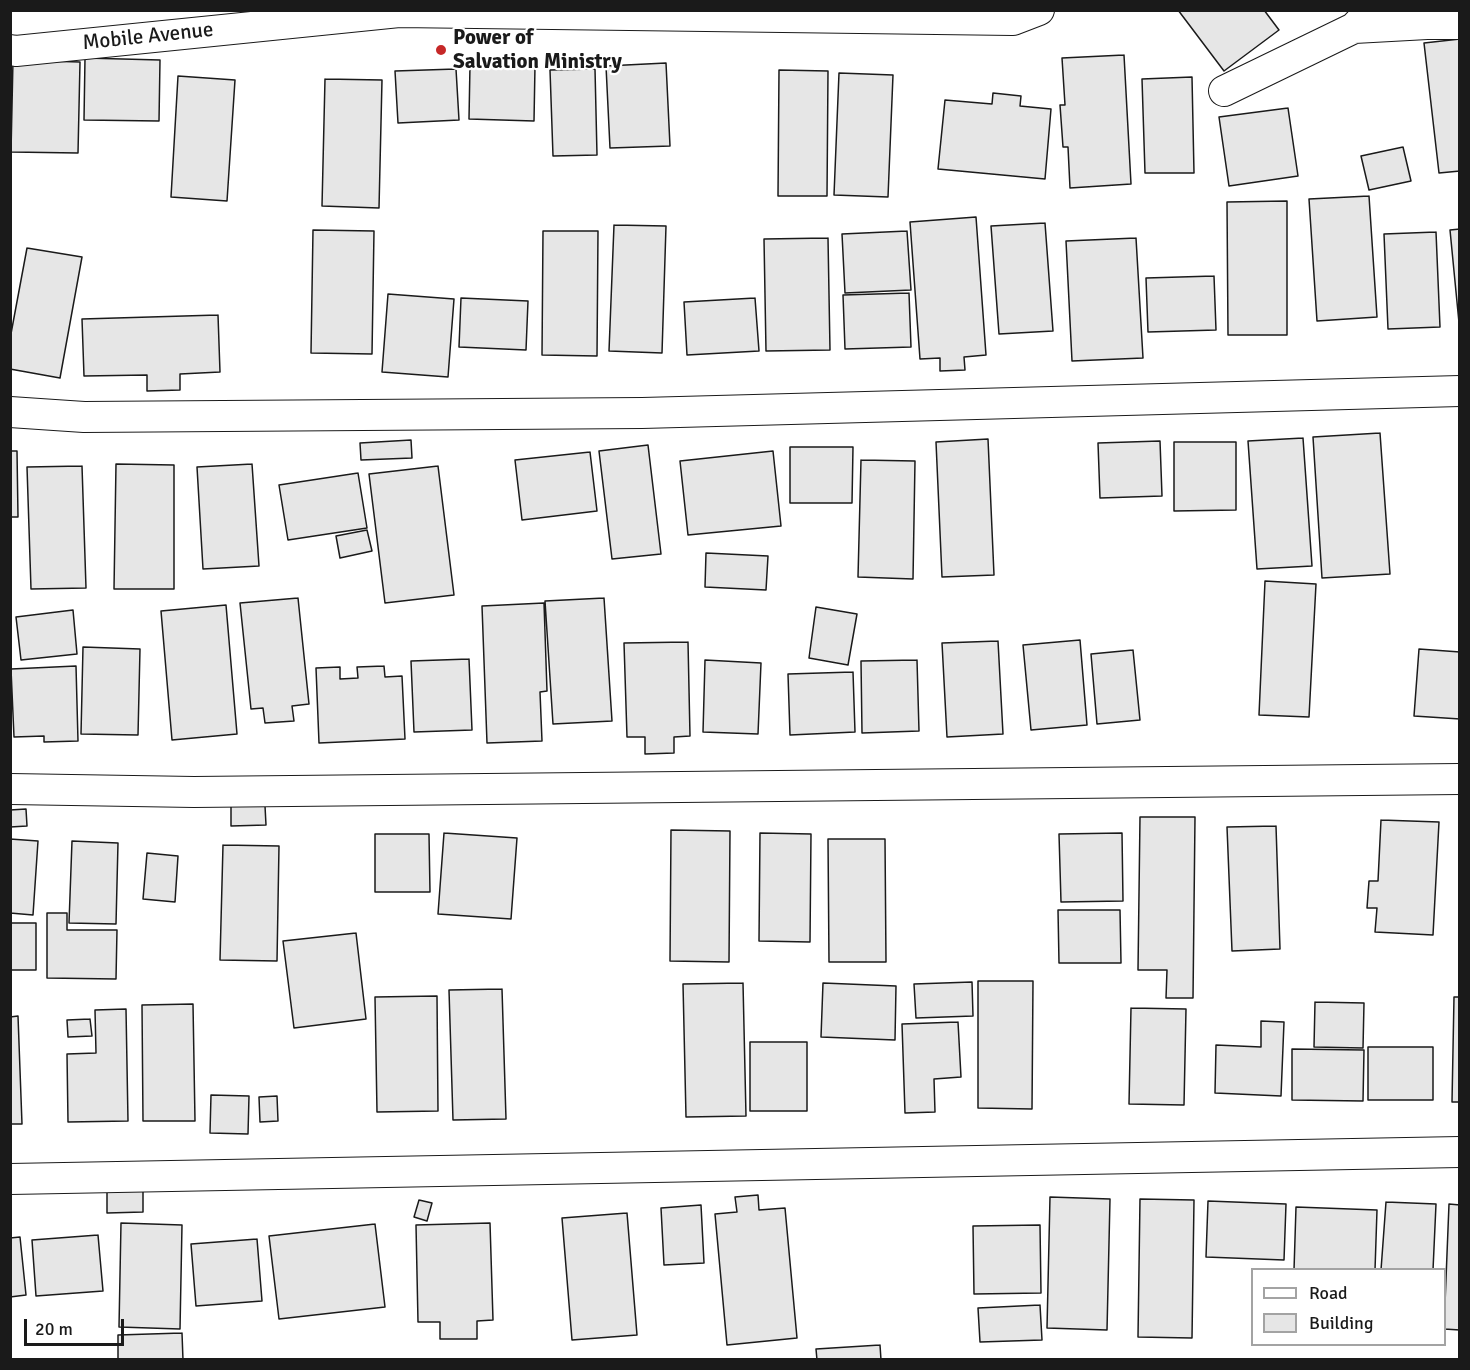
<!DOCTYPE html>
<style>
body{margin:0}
#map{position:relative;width:1470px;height:1370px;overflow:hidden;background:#fff;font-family:Signika,sans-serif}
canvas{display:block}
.frame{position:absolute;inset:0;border:12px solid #1a1a1a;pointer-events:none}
.legend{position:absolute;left:1251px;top:1268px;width:195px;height:78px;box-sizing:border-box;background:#fff;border:2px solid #a3a3a3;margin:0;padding:8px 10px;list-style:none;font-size:18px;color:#1a1a1a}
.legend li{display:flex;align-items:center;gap:12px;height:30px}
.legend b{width:30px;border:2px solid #a3a3a3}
.scale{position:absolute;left:24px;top:1319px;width:100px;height:27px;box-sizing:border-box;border:3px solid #1a1a1a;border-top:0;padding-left:8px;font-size:18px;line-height:21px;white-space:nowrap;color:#1a1a1a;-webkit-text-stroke:4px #fff;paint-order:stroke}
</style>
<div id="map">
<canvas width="1470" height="1370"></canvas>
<div class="frame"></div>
<ul class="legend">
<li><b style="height:8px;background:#fff"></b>Road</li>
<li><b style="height:16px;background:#e6e6e6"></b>Building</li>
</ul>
<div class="scale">20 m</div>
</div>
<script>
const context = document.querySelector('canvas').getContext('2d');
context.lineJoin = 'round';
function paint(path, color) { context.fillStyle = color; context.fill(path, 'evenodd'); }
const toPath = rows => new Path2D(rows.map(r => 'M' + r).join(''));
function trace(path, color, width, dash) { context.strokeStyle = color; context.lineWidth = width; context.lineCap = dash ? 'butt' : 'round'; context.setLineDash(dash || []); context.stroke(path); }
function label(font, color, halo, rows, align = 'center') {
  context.font = font + ' Signika,sans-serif'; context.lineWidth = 4.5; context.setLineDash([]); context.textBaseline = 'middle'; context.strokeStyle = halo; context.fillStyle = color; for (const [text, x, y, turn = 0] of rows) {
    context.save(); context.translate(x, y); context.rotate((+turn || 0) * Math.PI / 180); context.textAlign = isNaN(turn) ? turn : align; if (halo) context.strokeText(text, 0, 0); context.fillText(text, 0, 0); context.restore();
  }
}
const building = toPath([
 [1178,10,1264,10,1279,30,1224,71,1178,10],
 [1460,39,1460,171,1439,173,1424,43,1460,39],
 [1124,55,1131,184,1070,188,1068,147,1063,147,1060,105,1065,105,1062,58,1124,55],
 [85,58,160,60,159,121,84,120,85,58],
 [13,60,80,62,78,153,11,152,13,60],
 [666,63,670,146,610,148,606,66,666,63],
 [470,65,535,66,534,121,469,119,470,65],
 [456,69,459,120,398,123,395,71,456,69],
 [595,69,597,155,553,156,550,70,595,69],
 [779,70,828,71,827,196,778,196,779,70],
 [839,73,893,75,888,197,834,195,839,73],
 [178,76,235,80,227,201,171,197,178,76],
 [1192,77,1194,173,1145,173,1142,79,1192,77],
 [325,79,382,80,379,208,322,206,325,79],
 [993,93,1021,96,1020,106,1051,109,1045,179,938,169,945,100,992,104,993,93],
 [1288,108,1298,176,1229,186,1219,117,1288,108],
 [1403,147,1411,181,1369,190,1361,156,1403,147],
 [1369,196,1377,317,1317,321,1309,199,1369,196],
 [1287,201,1287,335,1228,335,1227,202,1287,201],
 [976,217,986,355,964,357,965,370,940,371,940,358,920,359,910,222,976,217],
 [1045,223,1053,331,999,334,991,226,1045,223],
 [614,225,666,226,662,353,609,351,614,225],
 [1460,229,1460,333,1450,230,1460,229],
 [313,230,374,231,372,354,311,353,313,230],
 [543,231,598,231,597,356,542,355,543,231],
 [907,231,911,290,845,293,842,234,907,231],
 [1436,232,1440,327,1388,329,1384,234,1436,232],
 [828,238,830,350,766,351,764,239,828,238],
 [1136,238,1143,358,1072,361,1066,241,1136,238],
 [27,248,82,257,60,378,10,369,10,339,27,248],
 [1214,276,1216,330,1148,332,1146,278,1214,276],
 [909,293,911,347,845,349,843,295,909,293],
 [388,294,454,299,448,377,382,372,388,294],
 [461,298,528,301,526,350,459,347,461,298],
 [755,298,759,351,687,355,684,302,755,298],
 [218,315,220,372,180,374,180,390,147,391,147,375,84,376,82,319,218,315],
 [1380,433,1390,574,1322,578,1313,437,1380,433],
 [1303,438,1312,566,1257,569,1248,441,1303,438],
 [988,439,994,575,942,577,936,442,988,439],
 [411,440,412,458,361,460,360,443,411,440],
 [1160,441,1162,496,1100,498,1098,443,1160,441],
 [1174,442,1236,442,1236,510,1174,511,1174,442],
 [648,445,661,554,612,559,599,451,648,445],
 [790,447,853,447,852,503,790,503,790,447],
 [10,451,17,451,18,517,10,517,10,451],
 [773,451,781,526,688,535,680,461,773,451],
 [590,452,597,511,522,520,515,460,590,452],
 [861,460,915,461,913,579,858,577,861,460],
 [116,464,174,465,174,589,114,589,116,464],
 [252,464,259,566,203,569,197,467,252,464],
 [82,466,86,588,31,589,27,467,82,466],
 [438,466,454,595,385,603,369,474,438,466],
 [358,473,367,528,288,540,279,485,358,473],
 [367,530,372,551,340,558,336,536,367,530],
 [706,553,768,556,766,590,705,587,706,553],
 [1265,581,1316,584,1309,717,1259,715,1265,581],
 [298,598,309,704,292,706,294,721,265,723,263,708,251,709,240,603,298,598],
 [604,598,612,721,553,724,545,601,604,598],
 [544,603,547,691,540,692,542,741,487,743,482,606,544,603],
 [226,605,237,734,172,740,161,611,226,605],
 [816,607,857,614,848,665,809,658,816,607],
 [73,610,77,654,21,660,16,617,73,610],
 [1080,640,1087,725,1031,730,1023,645,1080,640],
 [998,641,1003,734,947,737,942,643,998,641],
 [688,642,690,736,674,737,674,753,645,754,645,737,627,737,624,643,688,642],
 [83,647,140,649,138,735,81,734,83,647],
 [1419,649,1460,652,1460,719,1414,716,1419,649],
 [1133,650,1140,720,1097,724,1091,654,1133,650],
 [469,659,472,730,414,732,411,661,469,659],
 [705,660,761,663,758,734,703,732,705,660],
 [917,660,919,731,862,733,861,661,917,660],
 [76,666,78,741,44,742,44,736,14,737,11,669,76,666],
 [384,666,385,677,402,676,405,739,319,743,316,668,340,667,340,679,358,678,357,667,384,666],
 [853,672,855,732,790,735,788,674,853,672],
 [231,806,265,806,266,825,231,826,231,806],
 [26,809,27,826,10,827,10,810,26,809],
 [1140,817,1195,817,1193,998,1166,998,1167,970,1138,970,1140,817],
 [1381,820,1439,822,1433,935,1375,932,1377,908,1367,908,1369,881,1378,881,1381,820],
 [1276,826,1280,949,1232,951,1227,827,1276,826],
 [671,830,730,831,729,962,670,961,671,830],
 [444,833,517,838,511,919,438,914,444,833],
 [760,833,811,834,810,942,759,941,760,833],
 [1122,833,1123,901,1061,902,1059,834,1122,833],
 [375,834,429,834,430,892,375,892,375,834],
 [10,839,38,841,33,915,10,913,10,839],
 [828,839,885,839,886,962,829,962,828,839],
 [72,841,118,843,116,924,69,923,72,841],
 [223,845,279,846,277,961,220,960,223,845],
 [147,853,178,856,175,902,143,899,147,853],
 [1058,910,1120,910,1121,963,1059,963,1058,910],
 [47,913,67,913,67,930,117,930,116,979,47,978,47,913],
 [10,923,36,923,36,970,10,970,10,923],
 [356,933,366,1019,294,1028,283,941,356,933],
 [978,981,1033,981,1032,1109,978,1108,978,981],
 [972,982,973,1016,916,1018,914,984,972,982],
 [743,983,746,1116,686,1117,683,984,743,983],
 [823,983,896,986,895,1040,821,1037,823,983],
 [502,989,506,1119,453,1120,449,990,502,989],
 [437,996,438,1111,377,1112,375,997,437,996],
 [1454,997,1460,997,1460,1102,1452,1102,1454,997],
 [1315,1002,1364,1003,1363,1048,1314,1047,1315,1002],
 [193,1004,195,1121,143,1121,142,1005,193,1004],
 [1131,1008,1186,1009,1184,1105,1129,1104,1131,1008],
 [126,1009,128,1121,68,1122,67,1054,96,1053,95,1010,126,1009],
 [18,1016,22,1124,10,1124,10,1017,18,1016],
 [90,1019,92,1036,68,1037,67,1020,90,1019],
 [1261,1021,1284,1022,1281,1096,1215,1093,1216,1045,1261,1047,1261,1021],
 [958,1022,961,1077,934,1079,935,1112,905,1113,902,1024,958,1022],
 [750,1042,807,1042,807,1111,750,1111,750,1042],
 [1368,1047,1433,1047,1433,1100,1368,1100,1368,1047],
 [1292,1049,1364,1050,1363,1101,1292,1100,1292,1049],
 [211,1095,249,1096,248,1134,210,1133,211,1095],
 [277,1096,278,1121,260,1122,259,1097,277,1096],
 [143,1182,143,1212,107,1213,107,1183,143,1182],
 [758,1195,759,1210,785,1208,797,1338,727,1345,715,1214,737,1212,735,1197,758,1195],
 [1050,1197,1110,1199,1107,1330,1047,1328,1050,1197],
 [1140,1199,1194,1200,1192,1338,1138,1337,1140,1199],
 [419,1200,432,1203,427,1221,414,1217,419,1200],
 [1208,1201,1286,1204,1284,1260,1206,1257,1208,1201],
 [1386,1202,1436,1204,1433,1270,1381,1270,1386,1202],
 [1449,1204,1460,1205,1460,1330,1444,1329,1449,1204],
 [701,1205,704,1263,664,1265,661,1208,701,1205],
 [1296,1207,1377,1210,1375,1270,1294,1270,1296,1207],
 [627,1213,637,1335,572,1340,562,1218,627,1213],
 [121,1223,182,1225,180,1329,119,1327,121,1223],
 [490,1223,493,1320,477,1321,477,1339,440,1339,440,1322,418,1322,416,1225,490,1223],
 [375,1224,385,1307,279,1319,269,1236,375,1224],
 [1040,1225,1041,1293,974,1294,973,1226,1040,1225],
 [98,1235,103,1291,36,1296,32,1240,98,1235],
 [20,1237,26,1295,10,1297,10,1238,20,1237],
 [257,1239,262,1301,196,1306,191,1244,257,1239],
 [1040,1305,1042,1340,980,1342,978,1308,1040,1305],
 [182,1333,183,1360,118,1360,118,1335,182,1333],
 [880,1345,881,1360,817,1360,816,1349,880,1345]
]);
paint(building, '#e6e6e6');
trace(building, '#1a1a1a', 1.5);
const minor = toPath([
 [1354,28,1427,24,1460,24],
 [10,50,16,51,399,12,1013,20,1039,10],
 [1224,91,1354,28,1371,10],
 [10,412,84,417,642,413,1460,391],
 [10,789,194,792,1460,779],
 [10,1179,1460,1152]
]);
trace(minor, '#1a1a1a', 32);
trace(minor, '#fff', 30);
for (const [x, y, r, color] of [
 [441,50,6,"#c62828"]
]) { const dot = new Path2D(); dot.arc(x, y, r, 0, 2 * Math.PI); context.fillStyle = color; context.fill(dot); trace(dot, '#fff', 2); }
label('21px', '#1a1a1a', '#fff', [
 ["Mobile Avenue",148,37,-6]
]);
label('bold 21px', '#1a1a1a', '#fff', [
 ["Power of",453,38],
 ["Salvation Ministry",453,62]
], 'left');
</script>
